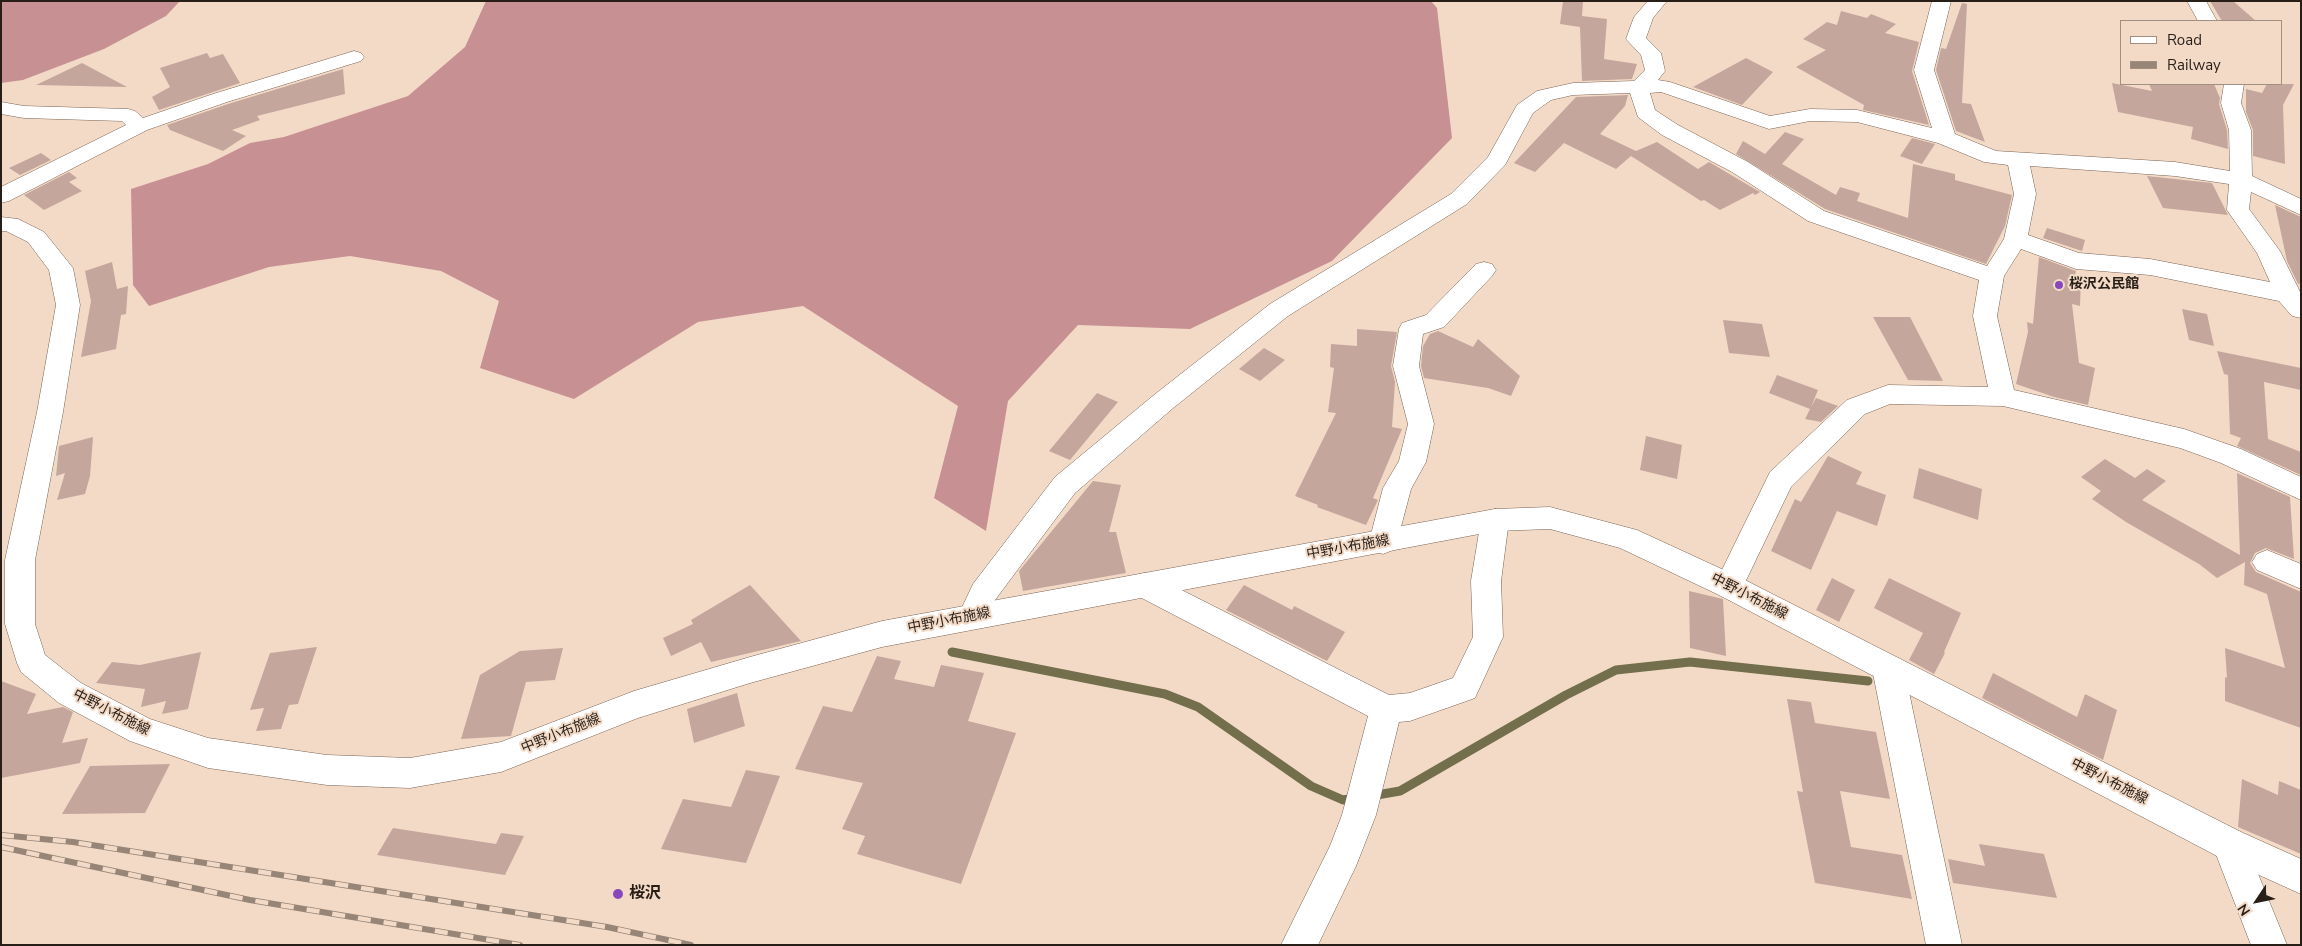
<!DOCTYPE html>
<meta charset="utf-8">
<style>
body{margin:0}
#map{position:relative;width:2302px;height:946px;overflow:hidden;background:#f3dac7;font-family:"Nunito Sans",sans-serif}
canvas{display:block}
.frame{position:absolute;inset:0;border:2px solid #271e17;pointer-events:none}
.legend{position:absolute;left:2120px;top:20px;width:162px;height:65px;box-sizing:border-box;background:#f3dac7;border:1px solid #a18f81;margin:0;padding:6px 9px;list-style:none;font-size:15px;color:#271e17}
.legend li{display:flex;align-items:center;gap:10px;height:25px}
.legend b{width:25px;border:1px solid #a18f81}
.north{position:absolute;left:2232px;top:876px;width:50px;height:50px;-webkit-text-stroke:4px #f3dac7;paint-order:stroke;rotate:236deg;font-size:14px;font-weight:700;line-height:20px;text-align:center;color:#271e17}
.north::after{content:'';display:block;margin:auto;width:18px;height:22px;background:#271e17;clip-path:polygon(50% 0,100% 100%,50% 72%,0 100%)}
</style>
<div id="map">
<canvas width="2302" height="946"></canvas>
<div class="frame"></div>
<ul class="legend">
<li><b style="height:6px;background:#fff"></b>Road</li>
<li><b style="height:6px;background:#978577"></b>Railway</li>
</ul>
<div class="north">N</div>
</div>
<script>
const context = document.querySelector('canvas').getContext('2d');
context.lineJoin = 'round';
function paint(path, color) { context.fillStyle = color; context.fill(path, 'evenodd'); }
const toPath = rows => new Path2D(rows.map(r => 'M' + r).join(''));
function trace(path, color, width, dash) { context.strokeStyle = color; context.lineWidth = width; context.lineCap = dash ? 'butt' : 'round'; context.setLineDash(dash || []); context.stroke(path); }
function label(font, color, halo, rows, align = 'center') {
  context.font = font + ' "Nunito Sans","Noto Sans JP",sans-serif'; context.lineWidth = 4; context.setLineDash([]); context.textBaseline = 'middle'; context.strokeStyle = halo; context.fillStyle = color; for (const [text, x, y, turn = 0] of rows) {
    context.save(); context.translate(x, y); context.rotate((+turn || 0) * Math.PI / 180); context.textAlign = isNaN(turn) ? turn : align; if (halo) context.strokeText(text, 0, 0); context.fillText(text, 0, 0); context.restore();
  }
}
paint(toPath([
 [1,1,180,1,166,16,104,49,23,80,1,83],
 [486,1,1431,1,1437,8,1452,138,1332,261,1190,329,1078,325,1008,401,986,531,934,498,958,406,803,306,698,322,574,399,480,368,499,301,441,271,350,256,269,267,149,306,133,285,131,189,208,164,250,143,284,137,408,96,465,47]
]), '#c79194');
trace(toPath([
 [952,652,1165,694,1198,707,1311,786,1343,800,1355,798],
 [1371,796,1400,791,1566,695,1616,670,1690,662,1868,681]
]), '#736e4c', 9);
paint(toPath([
 [1563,1,1583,1,1582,16,1607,19,1604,59,1637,64,1632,79,1582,81,1580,27,1560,24],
 [2210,1,2233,1,2256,21,2222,21],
 [1962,3,1967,4,1962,103,1971,104,1985,142,1956,131,1936,70,1941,48,1946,49],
 [1841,11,1867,18,1871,14,1896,24,1885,33,1919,42,1912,71,1929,125,1863,110,1864,105,1796,67,1826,50,1803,39,1827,22,1837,25],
 [207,53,210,58,223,54,240,83,159,110,152,97,170,87,160,68],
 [1746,58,1773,72,1742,105,1693,87],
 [82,63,127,87,36,85],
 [343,69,345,94,257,116,260,120,232,130,246,136,223,151,170,130,167,125,228,104],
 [2112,83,2152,91,2149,84,2214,84,2220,98,2219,104,2227,130,2228,149,2191,139,2193,127,2118,112],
 [2267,84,2294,84,2283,105,2285,164,2253,156,2253,130,2246,112,2246,89,2262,93],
 [1628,95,1625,106,1600,134,1636,151,1657,142,1698,169,1709,162,1760,192,1755,195,1753,193,1720,210,1704,200,1701,201,1631,156,1616,169,1564,143,1535,172,1514,163,1576,97],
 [1785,132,1804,139,1782,164,1836,195,1840,187,1860,193,1857,201,1908,218,1913,164,1955,174,1955,180,2012,195,2005,226,1986,264,1825,209,1736,154,1743,141,1765,154],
 [1912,138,1935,144,1922,164,1900,156],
 [41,153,51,160,20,175,9,168],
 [69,172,77,178,69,182,82,191,44,210,24,195],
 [2147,176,2212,183,2228,215,2163,208],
 [2275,205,2301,217,2301,283,2298,284,2287,261],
 [2047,228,2085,240,2082,251,2043,238],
 [2039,257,2076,271,2075,275,2081,277,2080,306,2072,304,2079,363,2095,368,2088,405,2054,397,2016,384,2028,332,2027,322,2033,324],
 [112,262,117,289,128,286,126,314,121,315,116,349,81,357,91,301,85,271],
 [2182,309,2207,314,2214,346,2189,340],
 [1873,317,1910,317,1943,381,1908,380],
 [1723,320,1762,324,1770,357,1729,353],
 [1357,329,1397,332,1391,366,1395,382,1392,427,1402,429,1373,498,1378,500,1366,525,1317,507,1318,505,1295,496,1336,413,1328,412,1334,368,1330,367,1331,344,1357,346],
 [1438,331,1473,347,1478,339,1520,376,1511,396,1488,388,1424,378,1421,366,1423,346,1430,334],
 [1264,348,1285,360,1260,381,1239,369],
 [2217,351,2301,368,2301,390,2264,382,2268,439,2301,452,2301,475,2237,446,2241,438,2230,434,2228,375,2224,374],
 [1777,375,1818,390,1811,407,1816,398,1838,406,1821,422,1805,419,1810,409,1769,393],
 [1097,393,1118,402,1070,460,1049,451],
 [1646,436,1682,445,1677,479,1640,470],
 [93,437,90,476,85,494,57,500,65,473,56,476,59,446],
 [1828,456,1862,472,1856,484,1886,495,1877,526,1837,511,1811,570,1771,551,1795,499,1801,502],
 [2105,459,2135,478,2147,469,2166,481,2142,500,2240,555,2237,473,2290,497,2294,559,2266,548,2255,553,2250,563,2256,572,2301,592,2301,728,2225,701,2225,677,2227,678,2225,648,2285,668,2267,594,2244,585,2245,562,2217,578,2199,564,2126,522,2092,499,2101,491,2081,477],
 [1919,468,1982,489,1978,520,1913,498],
 [1093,481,1121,485,1109,532,1116,532,1126,573,1023,591,1019,571],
 [1832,578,1855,590,1839,622,1816,610],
 [1889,578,1961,613,1944,652,1945,653,1934,674,1909,660,1923,633,1874,608],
 [750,585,801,641,711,662,701,642,671,656,663,638,693,624,691,620],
 [1244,585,1292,610,1294,606,1345,632,1327,661,1226,610],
 [1689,591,1723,599,1726,656,1690,648],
 [317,647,298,704,289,705,281,729,256,731,264,708,250,710,270,653],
 [563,648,555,680,526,682,511,736,461,739,480,675,520,651],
 [201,652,188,709,162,714,166,701,141,707,145,689,96,683,112,662,140,665],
 [877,656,901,661,894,679,934,687,941,665,984,673,968,721,1016,733,961,884,857,854,865,836,842,829,863,783,795,769,823,706,852,712],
 [1993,673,2077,717,2085,694,2117,710,2103,760,1982,698],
 [1,681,36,694,27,714,63,707,73,712,62,743,88,738,80,763,1,778],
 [737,693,745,726,694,743,687,709],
 [1787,699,1811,702,1815,723,1876,732,1890,799,1840,791,1851,847,1902,855,1912,899,1815,883,1797,791,1803,792],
 [170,764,145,813,62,814,90,766],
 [746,770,780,776,746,863,661,849,683,799,731,807],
 [2242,779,2278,795,2279,781,2301,790,2301,854,2238,827],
 [393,828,496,844,501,833,524,836,505,875,377,855],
 [1979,844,2044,854,2057,898,1953,883,1948,859,1985,866]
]), '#c4a69d');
const minor = toPath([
 [1648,1,1667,1,1653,18,1646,38,1661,53,1665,71,1658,80,1670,82,1770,116,1810,109,1857,110,1932,128,1914,70,1932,1,1951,1,1934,70,1955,134,1996,151,2175,162,2230,171,2229,130,2221,103,2224,84,2244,84,2241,103,2251,130,2252,176,2301,199,2301,215,2251,192,2249,209,2280,251,2301,294,2301,318,2292,316,2279,301,2150,275,2076,269,2021,249,2004,276,1997,316,2014,390,2184,429,2241,449,2301,477,2301,500,2221,463,2180,448,2003,406,1890,404,1865,414,1791,487,1739,595,1729,598,1719,595,1714,586,1770,472,1847,400,1888,385,1988,387,1973,316,1979,280,1808,221,1732,172,1662,135,1638,117,1630,93,1573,95,1551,100,1533,113,1505,165,1467,204,1288,316,1172,409,1075,493,995,600,984,625,973,629,962,625,958,616,973,584,1055,477,1154,395,1270,304,1451,194,1488,157,1517,105,1537,91,1573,83,1634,81,1645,70,1641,55,1626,39,1634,17,1648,1],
 [1661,92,1769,129,1810,121,1857,122,1938,143,1984,162,2008,165,2014,194,2004,239,1987,266,1824,211,1748,162,1678,125,1655,110,1650,93,1661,92],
 [2030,166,2175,176,2229,184,2227,210,2257,253,2270,282,2150,259,2079,253,2028,235,2036,194,2030,166],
 [2187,1,2206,1,2217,21,2198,21,2187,1],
 [354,51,361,53,364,57,361,61,227,102,147,130,9,201,1,203,1,187,126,125,122,121,24,118,1,114,1,102,24,106,128,109,135,111,143,118,213,94,354,51],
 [1484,262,1492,264,1496,270,1492,276,1444,327,1423,334,1419,366,1434,424,1426,462,1411,489,1397,542,1393,550,1383,554,1373,550,1369,542,1383,488,1399,461,1408,424,1393,366,1399,329,1402,323,1426,315,1476,264,1484,262],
 [1495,509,1505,512,1509,520,1501,581,1503,637,1475,698,1410,721,1399,722,1376,815,1356,866,1318,945,1281,945,1330,846,1342,815,1368,716,1134,594,1129,585,1134,576,1144,573,1154,576,1389,695,1410,693,1453,678,1473,637,1471,581,1481,520,1485,512,1495,509],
 [2267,550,2301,564,2301,589,2257,570,2252,562,2257,554,2267,550],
 [1888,655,1899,658,1904,668,1962,945,1926,945,1872,668,1877,658,1888,655],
 [2229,828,2241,832,2287,945,2251,945,2212,844,2217,832,2229,828]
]);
const major = toPath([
 [1,217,18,219,44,232,73,268,80,305,63,412,35,560,35,624,45,655,81,683,150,719,208,738,327,755,410,758,501,742,634,691,750,657,882,621,1495,509,1550,507,1637,530,1739,577,2241,832,2301,859,2301,894,2217,856,1719,595,1620,548,1550,529,1495,531,882,647,750,683,638,718,501,772,410,788,327,785,208,768,130,741,59,703,21,672,17,663,5,624,5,560,37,412,56,305,49,270,28,242,6,231,1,231,1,217]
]);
trace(minor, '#796353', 1);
trace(major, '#796353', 1);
paint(minor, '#fff');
paint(major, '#fff');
const rail = toPath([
 [1,835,73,842,607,927,691,945],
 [1,847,250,900,520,945]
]);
trace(rail, '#978577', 6);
trace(rail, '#f3dac7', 4.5, [13]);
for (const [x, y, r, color] of [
 [2059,285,5,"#8848bd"],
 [618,894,6,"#8848bd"]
]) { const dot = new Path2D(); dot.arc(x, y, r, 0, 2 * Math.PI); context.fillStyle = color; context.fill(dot); trace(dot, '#f3dac7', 2); }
label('bold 14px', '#271e17', '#f3dac7', [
 ["桜沢公民館",2069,285]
], 'left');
label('14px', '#271e17', '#f3dac7', [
 ["中野小布施線",1348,548,-10],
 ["中野小布施線",1749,597,27],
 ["中野小布施線",949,621,-11],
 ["中野小布施線",111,713,27],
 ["中野小布施線",561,734,-22],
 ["中野小布施線",2109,782,27]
]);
label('bold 16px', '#271e17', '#f3dac7', [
 ["桜沢",629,894]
], 'left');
</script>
